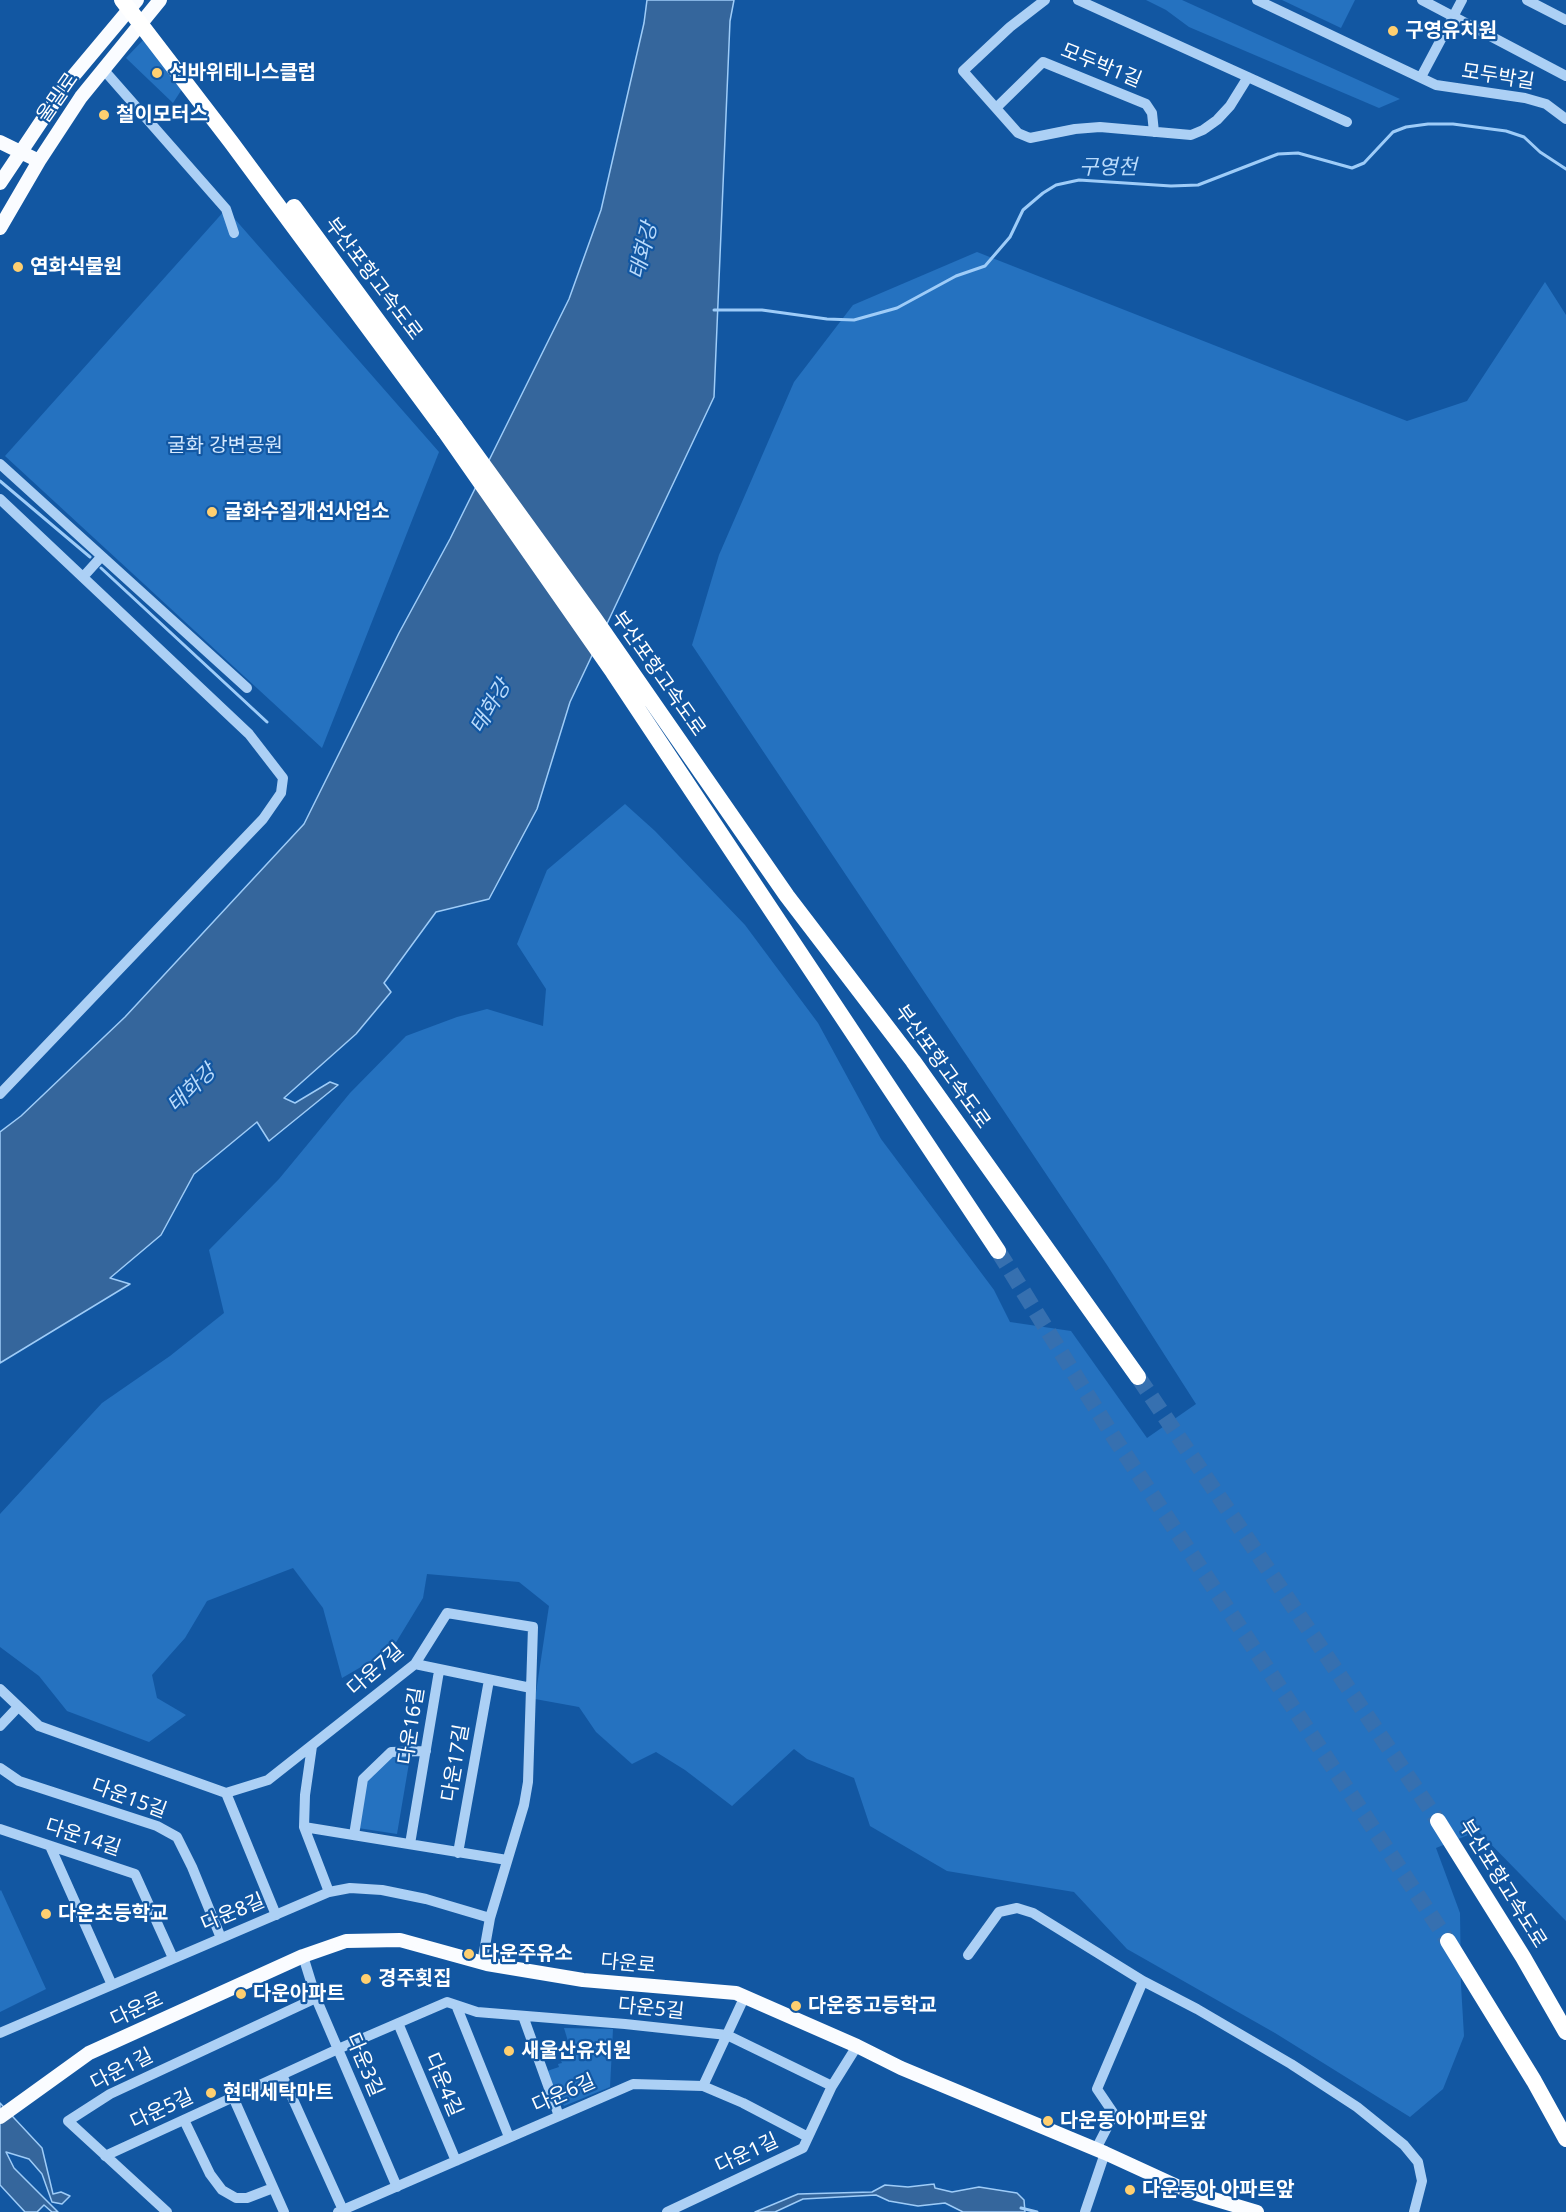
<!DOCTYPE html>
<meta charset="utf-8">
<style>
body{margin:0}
canvas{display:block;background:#1257a2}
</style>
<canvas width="1566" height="2212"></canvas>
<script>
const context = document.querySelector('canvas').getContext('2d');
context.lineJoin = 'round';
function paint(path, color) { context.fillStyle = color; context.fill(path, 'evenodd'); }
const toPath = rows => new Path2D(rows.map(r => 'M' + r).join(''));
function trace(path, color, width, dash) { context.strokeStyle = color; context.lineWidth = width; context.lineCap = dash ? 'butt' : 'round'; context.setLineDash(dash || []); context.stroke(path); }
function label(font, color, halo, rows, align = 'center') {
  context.font = font + ' "Noto Sans","Noto Sans KR",sans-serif'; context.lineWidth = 4.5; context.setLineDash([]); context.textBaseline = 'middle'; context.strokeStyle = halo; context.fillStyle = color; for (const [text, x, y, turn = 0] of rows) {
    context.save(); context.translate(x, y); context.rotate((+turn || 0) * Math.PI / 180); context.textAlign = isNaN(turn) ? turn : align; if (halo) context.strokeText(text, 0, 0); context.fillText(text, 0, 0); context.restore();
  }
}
paint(toPath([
 [1146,0,1182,0,1400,99,1379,108,1189,27,1166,10],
 [1282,0,1355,0,1341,28],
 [146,37,182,89,173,103,126,58],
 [226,209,439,452,322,748,5,456],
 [977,252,1407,421,1467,401,1545,282,1566,315,1566,1921,1478,1831,1436,1848,1460,1913,1461,1985,1464,2036,1443,2089,1410,2117,1275,2033,1127,1949,1074,1892,947,1871,870,1826,854,1778,807,1759,794,1749,732,1806,685,1770,656,1752,632,1764,596,1732,579,1707,535,1699,549,1606,519,1582,427,1574,423,1598,392,1649,342,1678,323,1608,293,1568,207,1601,185,1638,152,1675,157,1698,186,1715,149,1742,67,1711,39,1676,0,1647,0,1514,102,1403,170,1356,224,1313,209,1250,279,1179,350,1093,406,1036,457,1017,487,1009,543,1026,546,989,517,944,547,870,625,804,655,831,745,925,818,1023,881,1139,994,1290,1010,1322,1071,1331,1147,1438,1196,1404,1107,1265,692,645,719,555,794,382,853,305],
 [403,1753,409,1763,397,1834,358,1828,366,1781,392,1755],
 [1,1890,46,1989,0,2012,0,1891],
 [564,2028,613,2029,610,2087,564,2106,544,2072,559,2067,558,2064,562,2063,561,2061,573,2058]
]), '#2572c0');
const water = toPath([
 [647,0,734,0,730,21,714,397,570,702,537,809,489,899,436,912,384,983,391,992,356,1034,284,1098,295,1103,330,1082,338,1085,269,1141,257,1122,194,1174,161,1235,110,1278,130,1284,0,1363,0,1132,21,1116,125,1017,304,824,399,633,450,539,569,299,601,210,644,23,647,0],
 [0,2103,42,2148,53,2194,61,2192,70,2196,62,2204,52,2202,42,2174,29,2159,6,2152,14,2168,58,2212,52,2212,44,2205,37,2212,25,2212,0,2185,0,2103],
 [934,2184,935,2188,952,2192,979,2187,1017,2193,1024,2200,1025,2212,963,2212,945,2203,918,2206,889,2201,876,2195,803,2199,775,2212,755,2212,798,2194,872,2192,885,2185,908,2187,934,2184]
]);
paint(water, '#35669c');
trace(water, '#9eccf8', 1.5);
trace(toPath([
 [714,310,762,310,827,319,854,320,897,308,956,276,985,266,1010,237,1023,210,1043,193,1056,185,1079,180,1171,186,1198,185,1278,154,1298,153,1352,168,1364,163,1393,132,1406,127,1428,124,1453,124,1506,131,1524,137,1540,152,1566,169],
 [0,481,90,557],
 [101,568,267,722],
 [1021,2208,1037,2212]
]), '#9eccf8', 3);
trace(toPath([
 [998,1251,1113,1436,1448,1941],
 [1138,1377,1438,1821]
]), '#3670b0', 16, [16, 8]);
trace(toPath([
 [1045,0,1010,27,963,71,1018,133,1030,138,1075,129,1100,127,1191,135,1203,130,1217,120,1230,106,1248,77],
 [1078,0,1347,122],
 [1257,0,1436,85,1525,98,1546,104,1566,119],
 [1422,0,1566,76],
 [1527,0,1566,20],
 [103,69,226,209,234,233],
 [1421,77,1462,0],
 [996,108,1043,62,1146,104,1152,113,1154,132],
 [0,464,247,688],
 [0,499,249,734,283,778,281,793,263,819,0,1094],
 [83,577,101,557],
 [415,1664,531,1688],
 [0,1689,39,1726,226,1793,268,1780,415,1664,447,1613,533,1627,528,1782,524,1805,490,1918,482,1963],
 [0,1726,18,1707],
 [312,1746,305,1795,304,1827,329,1892],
 [0,1768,19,1781,157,1826,177,1837,192,1867,221,1938],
 [226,1793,276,1915],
 [304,1827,507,1860],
 [0,1829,135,1874,173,1958],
 [354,1835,363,1779,391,1752,426,1751],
 [410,1844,439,1671],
 [50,1846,112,1985],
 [458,1853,489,1680],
 [968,1955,999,1912,1017,1908,1033,1913,1143,1981,1097,2089,1114,2114,1096,2149],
 [303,1956,316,1998,397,2187],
 [1143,1981,1197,2009,1291,2064,1357,2107,1404,2145,1418,2162,1422,2181,1414,2212],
 [456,2005,509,2137],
 [523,2016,559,2116],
 [398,2023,456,2161],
 [0,2033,329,1892,350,1888,382,1890,426,1899,490,1918],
 [282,2075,343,2210],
 [703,2086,744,1998],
 [233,2097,284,2212],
 [184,2120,210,2174,222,2190,236,2198,247,2198,273,2188],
 [105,2156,338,2049,447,2002,477,2012,625,2024,727,2035,832,2086],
 [167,2212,68,2121,110,2094,316,1998],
 [338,2212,633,2084,703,2086,743,2103,808,2137],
 [667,2212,803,2148,832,2086,857,2046],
 [1085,2212,1105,2153]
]), '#acd0f5', 10);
trace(toPath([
 [0,142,39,161],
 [0,183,65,86,137,0],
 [0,228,39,161,81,97,160,0],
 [0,2117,89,2053,303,1956,346,1941,400,1940,487,1964,583,1980,736,1993,857,2046,901,2068,1105,2153,1190,2192,1257,2212]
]), '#fafcff', 14);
trace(toPath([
 [455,426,594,618,787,896,913,1061,1138,1377],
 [444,430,613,672,998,1251],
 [1438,1821,1523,1957,1566,2032],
 [1448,1941,1534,2081,1566,2139]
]), '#fff', 16);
trace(toPath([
 [122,0,231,142,444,430],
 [294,207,455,426]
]), '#fff', 16);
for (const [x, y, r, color] of [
 [1393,31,6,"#ffcf70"],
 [157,73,6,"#ffcf70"],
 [104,115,6,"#ffcf70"],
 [18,267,6,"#ffcf70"],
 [212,512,6,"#ffcf70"],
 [46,1914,6,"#ffcf70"],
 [469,1954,6,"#ffcf70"],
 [366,1979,6,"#ffcf70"],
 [241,1994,6,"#ffcf70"],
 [796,2006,6,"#ffcf70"],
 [509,2051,6,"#ffcf70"],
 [211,2093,6,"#ffcf70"],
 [1048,2121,6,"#ffcf70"],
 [1130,2190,6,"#ffcf70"]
]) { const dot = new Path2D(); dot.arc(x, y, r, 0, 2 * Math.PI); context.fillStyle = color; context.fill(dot); trace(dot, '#1257a2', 2); }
label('bold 20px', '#fff', '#1257a2', [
 ["구영유치원",1405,31],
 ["선바위테니스클럽",169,73],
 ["철이모터스",116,115],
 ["연화식물원",30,267],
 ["굴화수질개선사업소",224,512],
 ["다운초등학교",58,1914],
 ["다운주유소",481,1954],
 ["경주횟집",378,1979],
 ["다운아파트",253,1994],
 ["다운중고등학교",808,2006],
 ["새울산유치원",521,2051],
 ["현대세탁마트",223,2093],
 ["다운동아아파트앞",1060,2121],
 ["다운동아 아파트앞",1142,2190]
], 'left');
label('20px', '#fff', '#1257a2', [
 ["모두박1길",1101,66,22],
 ["모두박길",1498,77,9],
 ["울밀로",58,98,-55],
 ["부산포항고속도로",373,279,53],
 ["부산포항고속도로",658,674,55],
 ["부산포항고속도로",942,1067,54],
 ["다운7길",376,1670,-41],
 ["다운16길",412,1726,-81],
 ["다운17길",456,1763,-80],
 ["다운15길",129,1799,20],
 ["다운14길",83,1838,18],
 ["부산포항고속도로",1502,1884,58],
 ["다운8길",233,1913,-23],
 ["다운로",628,1964,5],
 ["다운5길",651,2009,6],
 ["다운로",137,2010,-25],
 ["다운3길",364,2065,67],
 ["다운1길",122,2070,-27],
 ["다운4길",443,2085,67],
 ["다운6길",564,2094,-24],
 ["다운5길",162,2110,-25],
 ["다운1길",747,2154,-25]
]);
label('20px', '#d5e9fe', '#1257a2', [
 ["굴화 강변공원",225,446]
]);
label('italic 21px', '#b9dafb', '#1257a2', [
 ["구영천",1108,168],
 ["태화강",644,251,-76],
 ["태화강",491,707,-59],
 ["태화강",192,1089,-44]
]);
</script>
